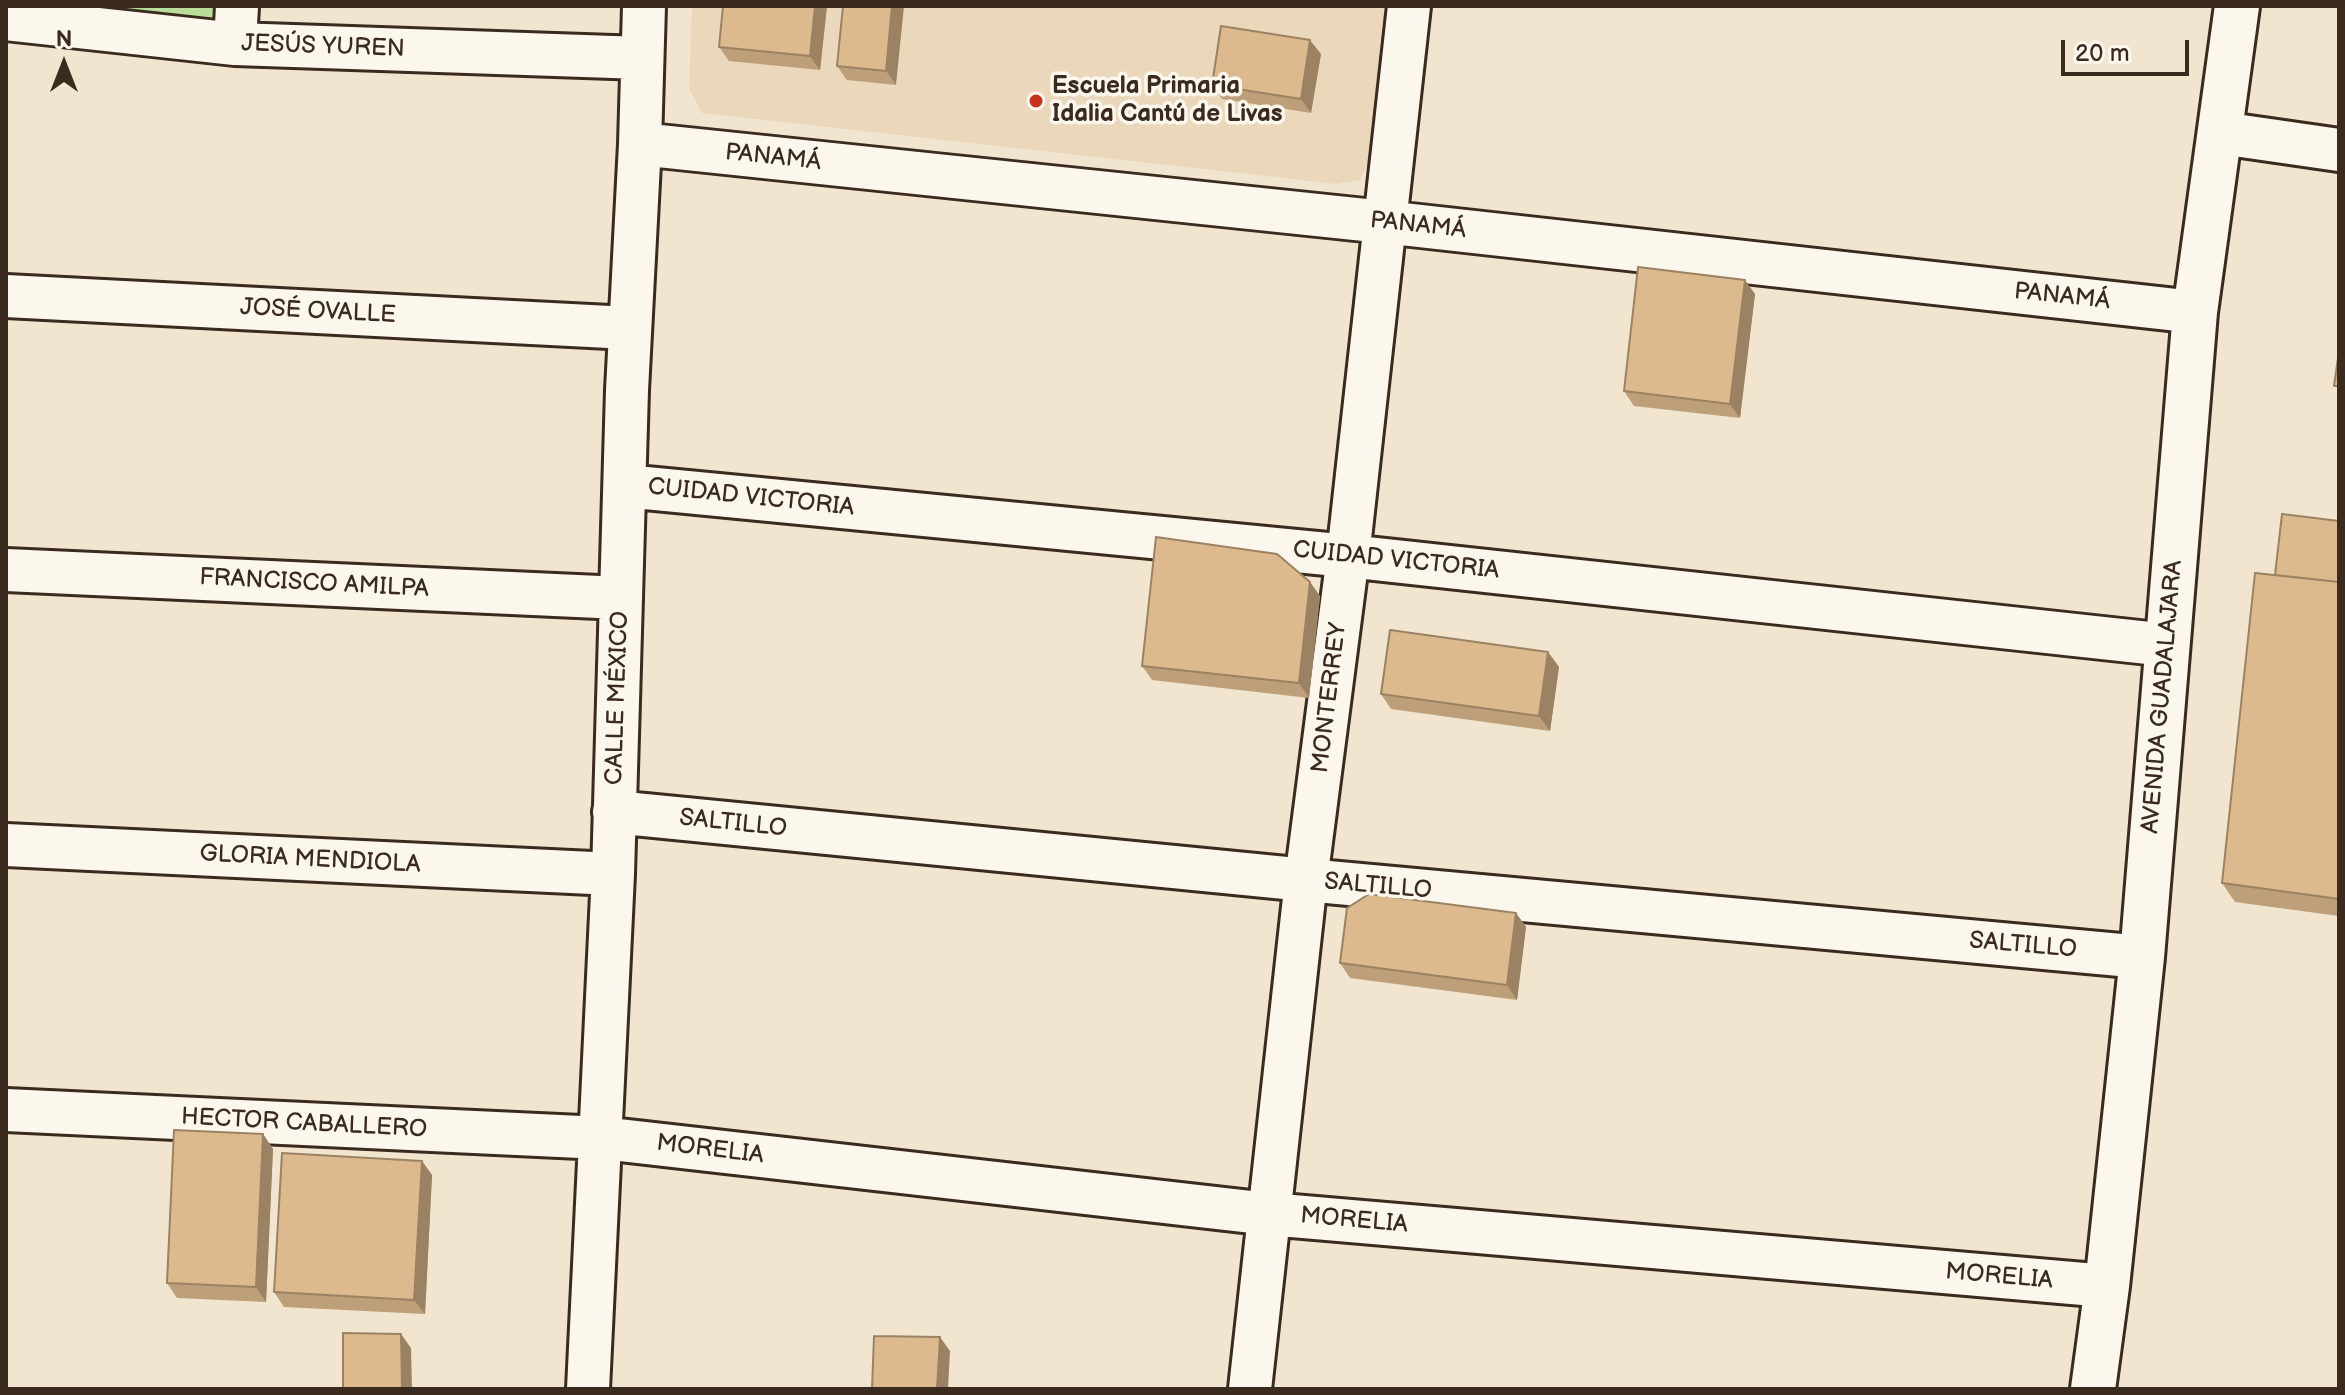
<!DOCTYPE html>
<meta charset="utf-8">
<style>
body{margin:0}
#map{position:relative;width:2345px;height:1395px;overflow:hidden;background:#f2e5d0;font-family:"Balsamiq Sans",sans-serif}
canvas{display:block}
.frame{position:absolute;inset:0;border:8px solid #3b2a1e;pointer-events:none}
.north{position:absolute;left:24px;top:24px;width:80px;height:80px;-webkit-text-stroke:6px #fbf7ec;paint-order:stroke;rotate:0deg;font-size:22px;font-weight:700;line-height:32px;text-align:center;color:#3b2a1e}
.north::after{content:'';display:block;margin:auto;width:28px;height:36px;background:#3b2a1e;clip-path:polygon(50% 0,100% 100%,50% 72%,0 100%)}
.scale{position:absolute;left:2061px;top:40px;width:128px;height:36px;box-sizing:border-box;border:4px solid #3b2a1e;border-top:0;padding-left:10px;font-size:24px;line-height:28px;white-space:nowrap;color:#3b2a1e;-webkit-text-stroke:6px #fbf7ec;paint-order:stroke}
</style>
<div id="map">
<canvas width="2345" height="1395"></canvas>
<div class="frame"></div>
<div class="north">N</div>
<div class="scale">20 m</div>
</div>
<script>
const context = document.querySelector('canvas').getContext('2d');
context.lineJoin = 'round';
function paint(path, color) { context.fillStyle = color; context.fill(path, 'evenodd'); }
const toPath = rows => new Path2D(rows.map(r => 'M' + r).join(''));
function trace(path, color, width, dash) { context.strokeStyle = color; context.lineWidth = width; context.lineCap = dash ? 'butt' : 'round'; context.setLineDash(dash || []); context.stroke(path); }
function label(font, color, halo, rows, align = 'center') {
  context.font = font + ' "Balsamiq Sans",sans-serif'; context.lineWidth = 7; context.setLineDash([]); context.textBaseline = 'middle'; context.strokeStyle = halo; context.fillStyle = color; for (const [text, x, y, turn = 0] of rows) {
    context.save(); context.translate(x, y); context.rotate((+turn || 0) * Math.PI / 180); context.textAlign = isNaN(turn) ? turn : align; if (halo) context.strokeText(text, 0, 0); context.fillText(text, 0, 0); context.restore();
  }
}
paint(toPath([
 [692,6,1386,6,1371,158,1360,180,1336,184,702,113,689,89]
]), '#ebd8bc');
paint(toPath([
 [6,6,215,6,215,23]
]), '#b8de99');
const minor = toPath([
 [6,19,235,44,642,58],
 [235,44,237,6],
 [2221,133,2339,150],
 [640,144,1384,222,2195,312],
 [6,296,629,328],
 [625,486,1348,556,2167,645],
 [6,570,621,598],
 [614,812,1306,880,2142,957],
 [6,845,613,874],
 [6,1110,602,1138,1269,1214,2107,1286],
 [588,1389,613,874,627,390,640,144,644,6],
 [1250,1389,1306,880,1348,556,1409,6]
]);
const major = toPath([
 [2093,1389,2107,1286,2142,957,2195,312,2237,6]
]);
trace(minor, '#3b2a1e', 48);
trace(major, '#3b2a1e', 50);
trace(minor, '#fbf7ec', 42);
trace(major, '#fbf7ec', 44);
paint(toPath([
 [723,6,827,6,820,70,729,61,719,47],
 [843,6,896,85,847,80,837,66],
 [1321,54,1311,113,1222,99,1212,85],
 [1755,294,1740,418,1634,406,1624,391],
 [2339,521,2339,916,2235,902,2222,883,2275,575],
 [1310,582,1320,596,1309,698,1152,680,1142,666],
 [1548,652,1559,667,1550,731,1391,709,1381,694],
 [1516,913,1526,927,1517,1000,1350,978,1340,963],
 [263,1134,273,1149,266,1302,177,1298,167,1283],
 [422,1161,432,1175,425,1314,284,1307,274,1292]
]), '#bda07a');
paint(toPath([
 [815,6,827,6,820,70,810,56],
 [892,6,904,6,896,85,886,71],
 [1310,40,1321,54,1311,113,1301,99],
 [1745,280,1755,294,1740,418,1730,404],
 [1310,582,1320,596,1309,698,1299,683],
 [1548,652,1559,667,1550,731,1539,716],
 [1516,913,1526,927,1517,1000,1507,985],
 [263,1134,273,1149,266,1302,256,1287],
 [422,1161,432,1175,425,1314,414,1300],
 [401,1334,411,1348,412,1389,402,1389],
 [940,1337,950,1351,948,1389,937,1389]
]), '#9a8263');
const building = toPath([
 [723,6,815,6,810,56,719,47,723,6],
 [843,6,892,6,886,71,837,66,843,6],
 [1221,26,1310,40,1301,99,1212,85,1221,26],
 [1638,267,1745,280,1730,404,1624,391,1638,267],
 [2338,358,2339,358,2339,386,2334,386,2338,358],
 [2282,514,2339,521,2339,582,2275,575,2282,514],
 [1156,537,1277,554,1310,582,1299,683,1142,666,1156,537],
 [2255,573,2339,582,2339,899,2222,883,2255,573],
 [1390,630,1548,652,1539,716,1381,694,1390,630],
 [1369,894,1516,913,1507,985,1340,963,1347,908,1369,894],
 [174,1130,263,1134,256,1287,167,1283,174,1130],
 [282,1153,422,1161,414,1300,274,1292,282,1153],
 [343,1333,401,1334,402,1389,343,1389,343,1333],
 [874,1336,940,1337,937,1389,872,1389,874,1336]
]);
paint(building, '#dcba8e');
trace(building, '#9a8263', 2);
for (const [x, y, r, color] of [
 [1036,101,8,"#c8321e"]
]) { const dot = new Path2D(); dot.arc(x, y, r, 0, 2 * Math.PI); context.fillStyle = color; context.fill(dot); trace(dot, '#fbf7ec', 3); }
label('24px', '#3b2a1e', '#fbf7ec', [
 ["JESÚS YUREN",323,47,2],
 ["PANAMÁ",773,158,6],
 ["PANAMÁ",1418,226,6],
 ["PANAMÁ",2062,297,6],
 ["JOSÉ OVALLE",318,312,3],
 ["CUIDAD VICTORIA",751,498,6],
 ["CUIDAD VICTORIA",1396,561,6],
 ["FRANCISCO AMILPA",314,584,3],
 ["AVENIDA GUADALAJARA",2163,697,-85],
 ["CALLE MÉXICO",618,698,-88],
 ["MONTERREY",1330,698,-83],
 ["SALTILLO",733,824,6],
 ["GLORIA MENDIOLA",310,860,3],
 ["SALTILLO",1378,887,5],
 ["SALTILLO",2023,946,5],
 ["HECTOR CABALLERO",304,1124,3],
 ["MORELIA",710,1150,7],
 ["MORELIA",1354,1221,5],
 ["MORELIA",1999,1277,5]
]);
label('bold 24px', '#3b2a1e', '#fbf7ec', [
 ["Escuela Primaria",1052,87],
 ["Idalia Cantú de Livas",1052,115]
], 'left');
</script>
